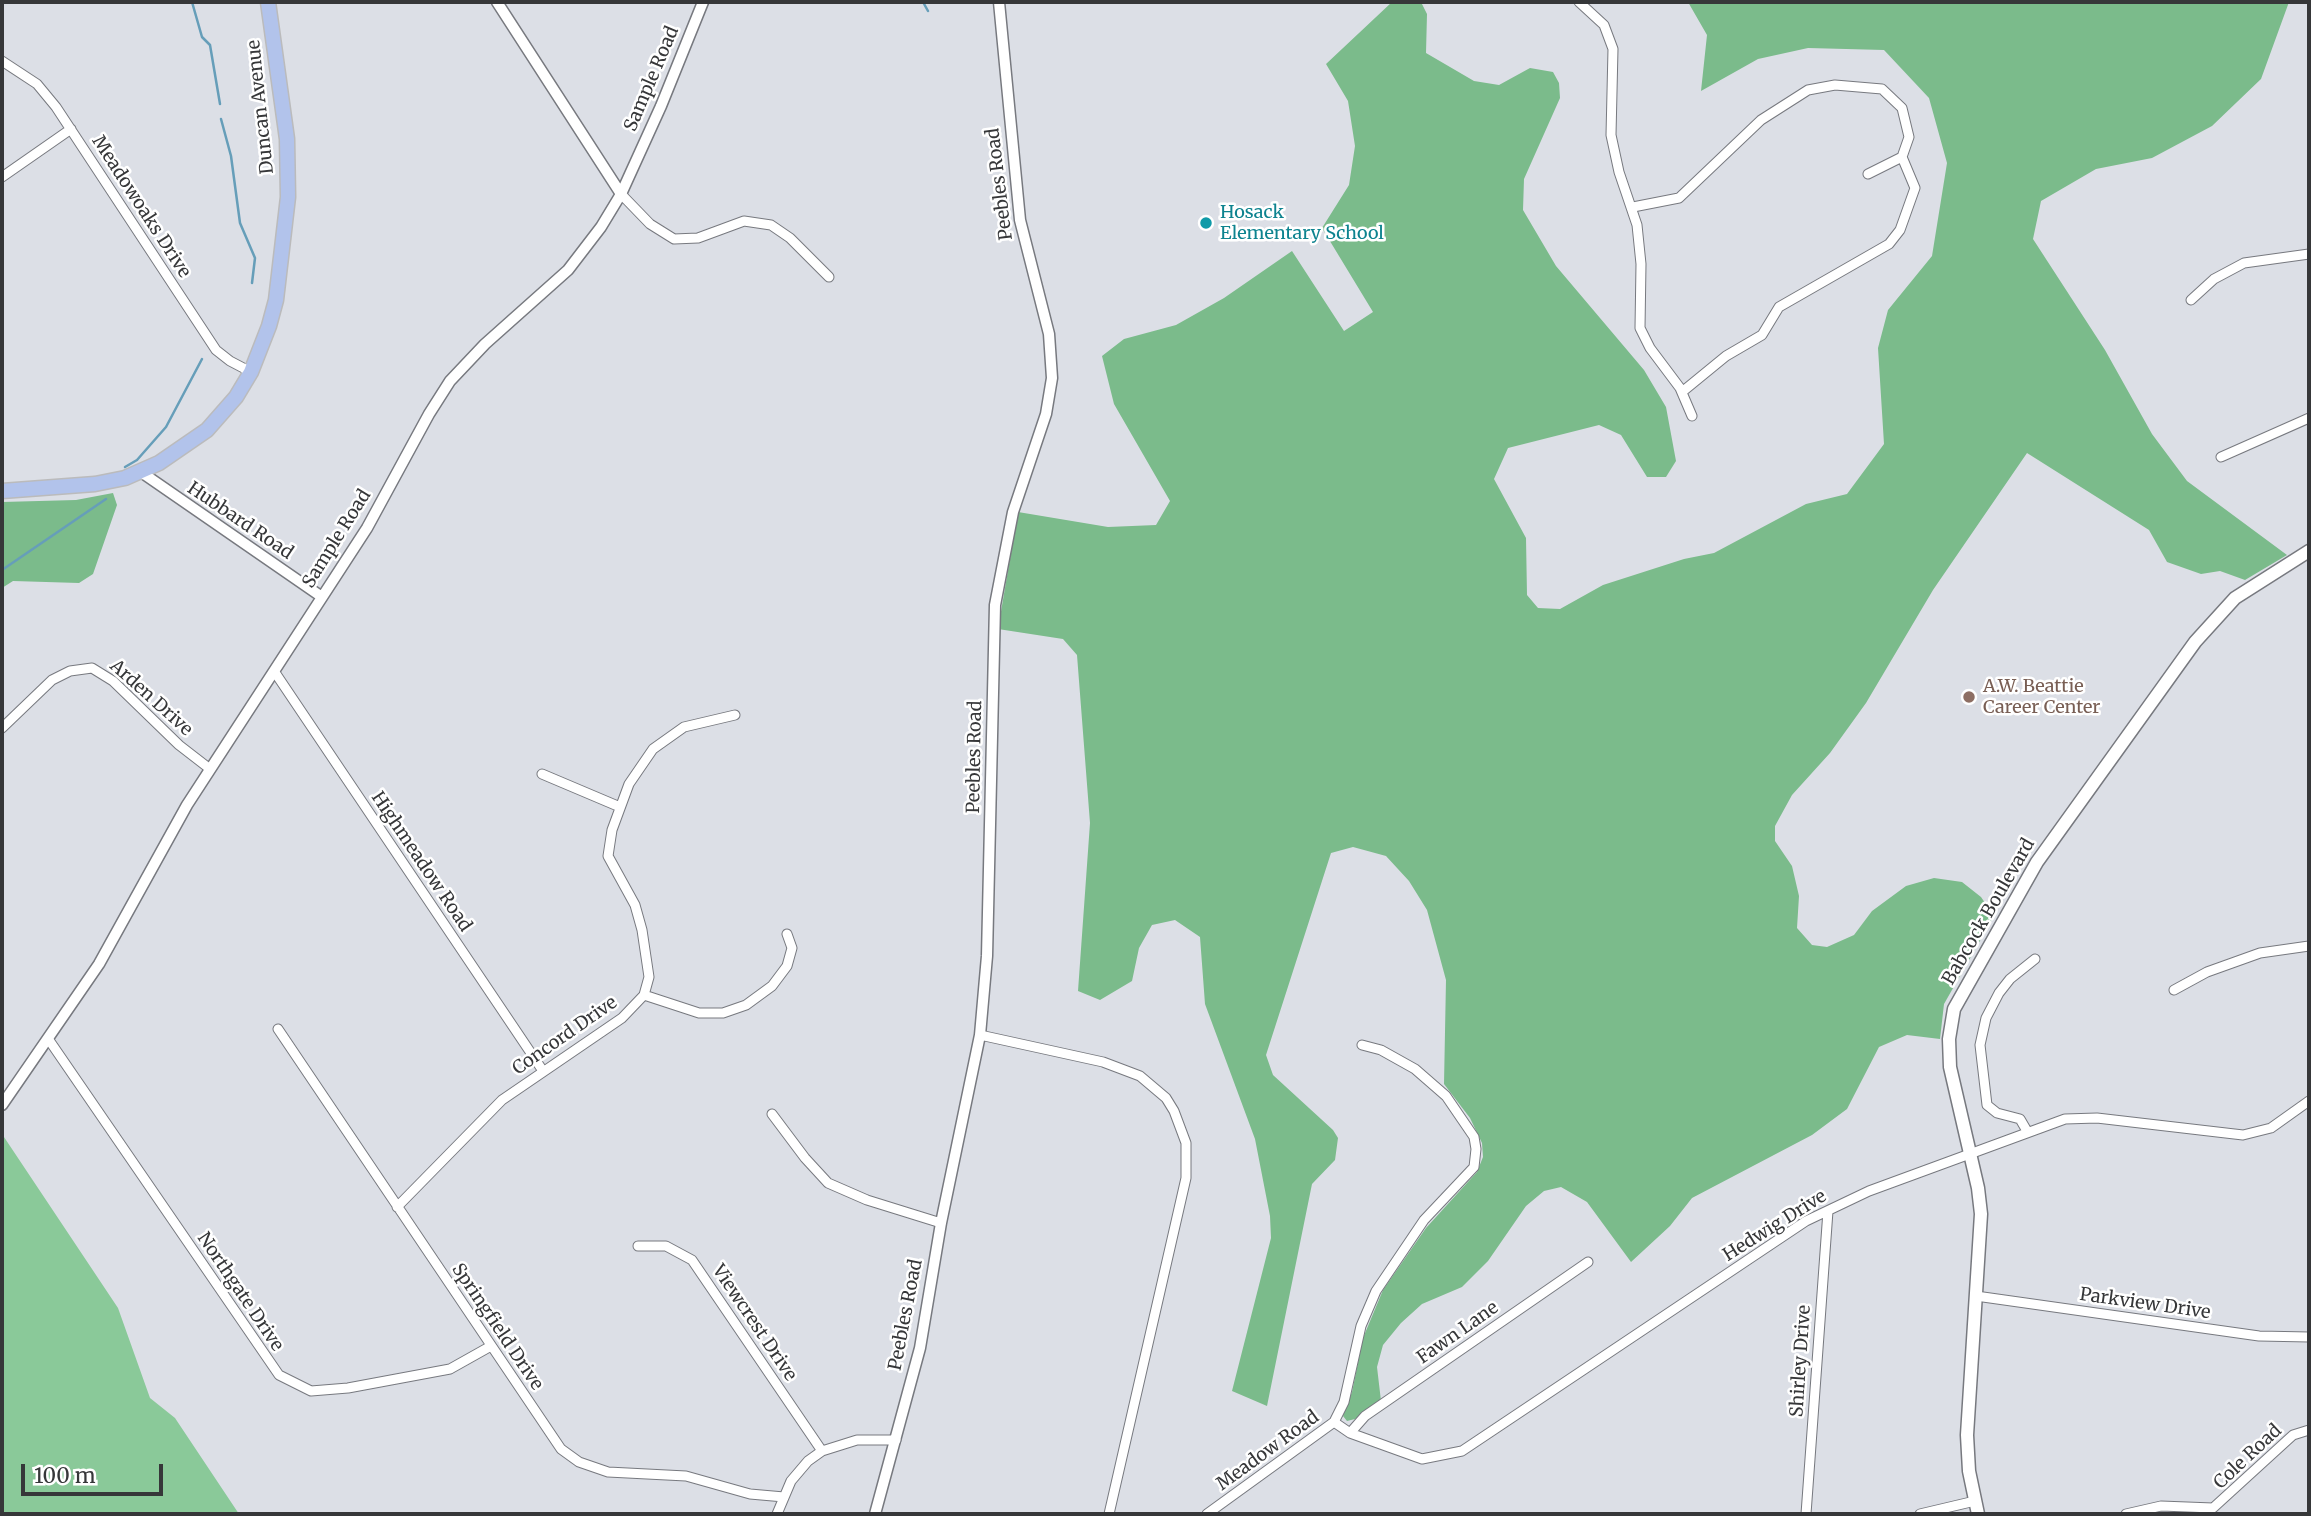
<!DOCTYPE html>
<style>
body{margin:0}
#map{position:relative;width:2311px;height:1516px;overflow:hidden;background:#dcdfe6;font-family:Merriweather,serif}
canvas{display:block}
.frame{position:absolute;inset:0;border:4px solid #363739;pointer-events:none}
.scale{position:absolute;left:21px;top:1464px;width:142px;height:32px;box-sizing:border-box;border:4px solid #363739;border-top:0;padding-left:9px;font-size:21px;line-height:24px;white-space:nowrap;color:#363739;-webkit-text-stroke:5px #fff;paint-order:stroke}
</style>
<div id="map">
<canvas width="2311" height="1516"></canvas>
<div class="frame"></div>
<div class="scale">100 m</div>
</div>
<script>
const context = document.querySelector('canvas').getContext('2d');
context.lineJoin = 'round';
function paint(path, color) { context.fillStyle = color; context.fill(path, 'evenodd'); }
const toPath = rows => new Path2D(rows.map(r => 'M' + r).join(''));
function trace(path, color, width, dash) { context.strokeStyle = color; context.lineWidth = width; context.lineCap = dash ? 'butt' : 'round'; context.setLineDash(dash || []); context.stroke(path); }
function label(font, color, halo, rows, align = 'center') {
  context.font = font + ' Merriweather,serif'; context.lineWidth = 5; context.setLineDash([]); context.textBaseline = 'middle'; context.strokeStyle = halo; context.fillStyle = color; for (const [text, x, y, turn = 0] of rows) {
    context.save(); context.translate(x, y); context.rotate((+turn || 0) * Math.PI / 180); context.textAlign = isNaN(turn) ? turn : align; if (halo) context.strokeText(text, 0, 0); context.fillText(text, 0, 0); context.restore();
  }
}
paint(toPath([
 [2,1134,118,1308,150,1398,175,1418,239,1514,2,1514]
]), '#8ac999');
paint(toPath([
 [1392,2,1421,2,1427,14,1426,53,1474,81,1499,85,1530,68,1553,72,1559,83,1560,98,1524,179,1523,210,1556,266,1644,370,1666,407,1676,461,1666,477,1647,477,1621,435,1599,425,1508,448,1494,479,1526,538,1527,595,1538,608,1560,609,1603,585,1684,559,1714,553,1806,504,1847,494,1884,444,1878,348,1888,310,1932,256,1947,163,1929,98,1884,50,1808,48,1758,59,1701,91,1707,35,1688,2,2289,2,2261,79,2212,126,2152,158,2096,169,2041,201,2033,239,2105,350,2152,434,2187,481,2287,555,2245,580,2220,571,2201,574,2167,562,2149,530,2027,453,1933,590,1866,703,1830,753,1792,795,1775,826,1775,841,1792,866,1799,896,1797,928,1812,945,1827,947,1854,935,1872,911,1906,886,1934,878,1962,882,1981,897,1994,916,1944,1004,1940,1039,1907,1035,1879,1047,1847,1109,1812,1135,1692,1198,1670,1226,1631,1262,1587,1202,1561,1187,1544,1191,1526,1206,1488,1261,1462,1287,1422,1304,1401,1323,1383,1345,1377,1367,1381,1401,1355,1419,1347,1421,1343,1416,1352,1392,1363,1338,1383,1290,1426,1228,1477,1172,1483,1157,1482,1143,1470,1118,1444,1084,1446,980,1427,910,1409,881,1386,856,1353,847,1331,853,1266,1055,1273,1075,1333,1130,1338,1138,1335,1160,1312,1184,1267,1406,1232,1391,1271,1238,1270,1216,1255,1139,1205,1004,1200,937,1175,920,1152,925,1139,948,1132,981,1100,1000,1078,991,1090,823,1077,655,1063,639,998,629,1018,512,1108,527,1156,525,1170,501,1114,404,1102,356,1124,339,1176,325,1224,298,1292,251,1344,331,1373,312,1322,228,1349,185,1355,146,1348,101,1326,64],
 [113,493,117,505,93,574,79,583,13,581,2,588,2,502,76,500]
]), '#7bbb8b');
trace(toPath([
 [192,2,202,37,210,45,220,104],
 [923,2,928,11],
 [221,119,231,156,240,223,255,258,252,283],
 [125,467,137,460,166,427,202,359],
 [2,570,106,499]
]), '#669eb9', 2.5);
const minor = toPath([
 [1579,2,1604,25,1613,49,1611,135,1619,172,1637,225,1641,264,1640,328,1650,348,1680,388,1692,416],
 [2,61,37,84,56,107,216,350,230,361,251,372],
 [2,177,71,129],
 [621,194,650,224,674,239,698,238,744,221,771,225,790,238,829,277],
 [1633,207,1679,198,1761,120,1808,90,1835,85,1882,89,1902,108,1909,137,1902,157,1868,174],
 [2191,300,2214,279,2244,263,2309,254],
 [1682,392,1726,356,1762,335,1779,307,1889,244,1900,230,1915,188,1902,157],
 [2221,457,2309,418],
 [274,671,543,1071],
 [2,728,52,680,70,671,92,668,113,681,179,745,210,769],
 [542,774,620,807],
 [2174,990,2207,972,2260,953,2309,946],
 [644,995,699,1013,723,1013,746,1005,772,986,787,966,792,948,787,934],
 [278,1029,561,1449,579,1462,608,1472,686,1476,750,1494,784,1497],
 [980,1035,1103,1062,1140,1076,1166,1098,1174,1111,1186,1143,1186,1178,1109,1514],
 [49,1040,279,1375,311,1391,348,1388,450,1369,491,1346],
 [772,1114,805,1158,828,1183,867,1200,941,1223],
 [2027,1131,2020,1119,1997,1113,1987,1105,1980,1045,1986,1018,1999,993,2010,979,2035,959],
 [397,1207,502,1100,622,1018,644,995,649,977,642,930,635,905,608,856,612,830,629,784,653,749,684,727,735,715],
 [638,1246,666,1246,692,1260,822,1451],
 [1976,1296,2259,1336,2309,1337],
 [1334,1422,1350,1433,1422,1459,1462,1451,1806,1221,1869,1191,2065,1119,2097,1118,2243,1135,2271,1128,2309,1101],
 [1350,1433,1365,1416,1588,1262],
 [777,1514,791,1481,808,1461,822,1451,857,1440,896,1440],
 [1207,1514,1334,1422,1344,1402,1361,1326,1376,1291,1424,1220,1474,1167,1476,1149,1474,1137,1446,1096,1415,1069,1381,1050,1362,1045],
 [1806,1514,1828,1211],
 [1920,1514,1975,1501],
 [2126,1514,2161,1506,2213,1508,2293,1435,2309,1430]
]);
const tertiary = toPath([
 [497,2,621,194],
 [141,472,322,597],
 [2,1105,99,964,187,805,367,528,429,414,450,381,485,344,568,270,601,227,621,194,661,106,703,2],
 [875,1514,920,1348,941,1223,980,1035,987,956,995,605,1013,512,1046,414,1052,378,1049,334,1020,220,999,2]
]);
const secondary = toPath([
 [1978,1514,1969,1471,1967,1435,1981,1214,1978,1188,1950,1067,1949,1039,1954,1009,2037,862,2195,642,2235,598,2309,551]
]);
const primary = toPath([
 [2,491,95,484,125,478,159,463,207,430,236,397,251,372,269,326,276,300,288,197,287,139,268,2]
]);
trace(minor, '#77797f', 11);
trace(tertiary, '#77797f', 13);
trace(secondary, '#77797f', 15);
trace(primary, '#bbbbbc', 17);
trace(minor, '#fff', 9);
trace(tertiary, '#fff', 10);
trace(secondary, '#fff', 12);
trace(primary, '#b2c3eb', 14);
for (const [x, y, r, color] of [
 [1206,223,7,"#0f9aa8"],
 [1969,697,7,"#8d6e63"]
]) { const dot = new Path2D(); dot.arc(x, y, r, 0, 2 * Math.PI); context.fillStyle = color; context.fill(dot); trace(dot, '#fff', 2.5); }
label('18px', '#363739', '#fff', [
 ["Sample Road",652,79,-67],
 ["Duncan Avenue",261,107,-96],
 ["Peebles Road",1000,184,-97],
 ["Meadowoaks Drive",141,207,57],
 ["Hubbard Road",240,521,34],
 ["Sample Road",337,539,-58],
 ["Arden Drive",151,698,42],
 ["Peebles Road",975,757,-89],
 ["Highmeadow Road",421,862,56],
 ["Babcock Boulevard",1989,912,-60],
 ["Concord Drive",565,1036,-35],
 ["Hedwig Drive",1775,1226,-32],
 ["Northgate Drive",240,1292,56],
 ["Parkview Drive",2145,1304,8],
 ["Peebles Road",906,1315,-79],
 ["Viewcrest Drive",754,1323,56],
 ["Springfield Drive",497,1327,56],
 ["Fawn Lane",1458,1333,-35],
 ["Shirley Drive",1801,1361,-86],
 ["Meadow Road",1268,1451,-36],
 ["Cole Road",2248,1457,-43]
]);
label('18px', '#0d838f', '#fff', [
 ["Hosack",1220,213],
 ["Elementary School",1220,234]
], 'left');
label('18px', '#785e54', '#fff', [
 ["A.W. Beattie",1983,687],
 ["Career Center",1983,708]
], 'left');
</script>
